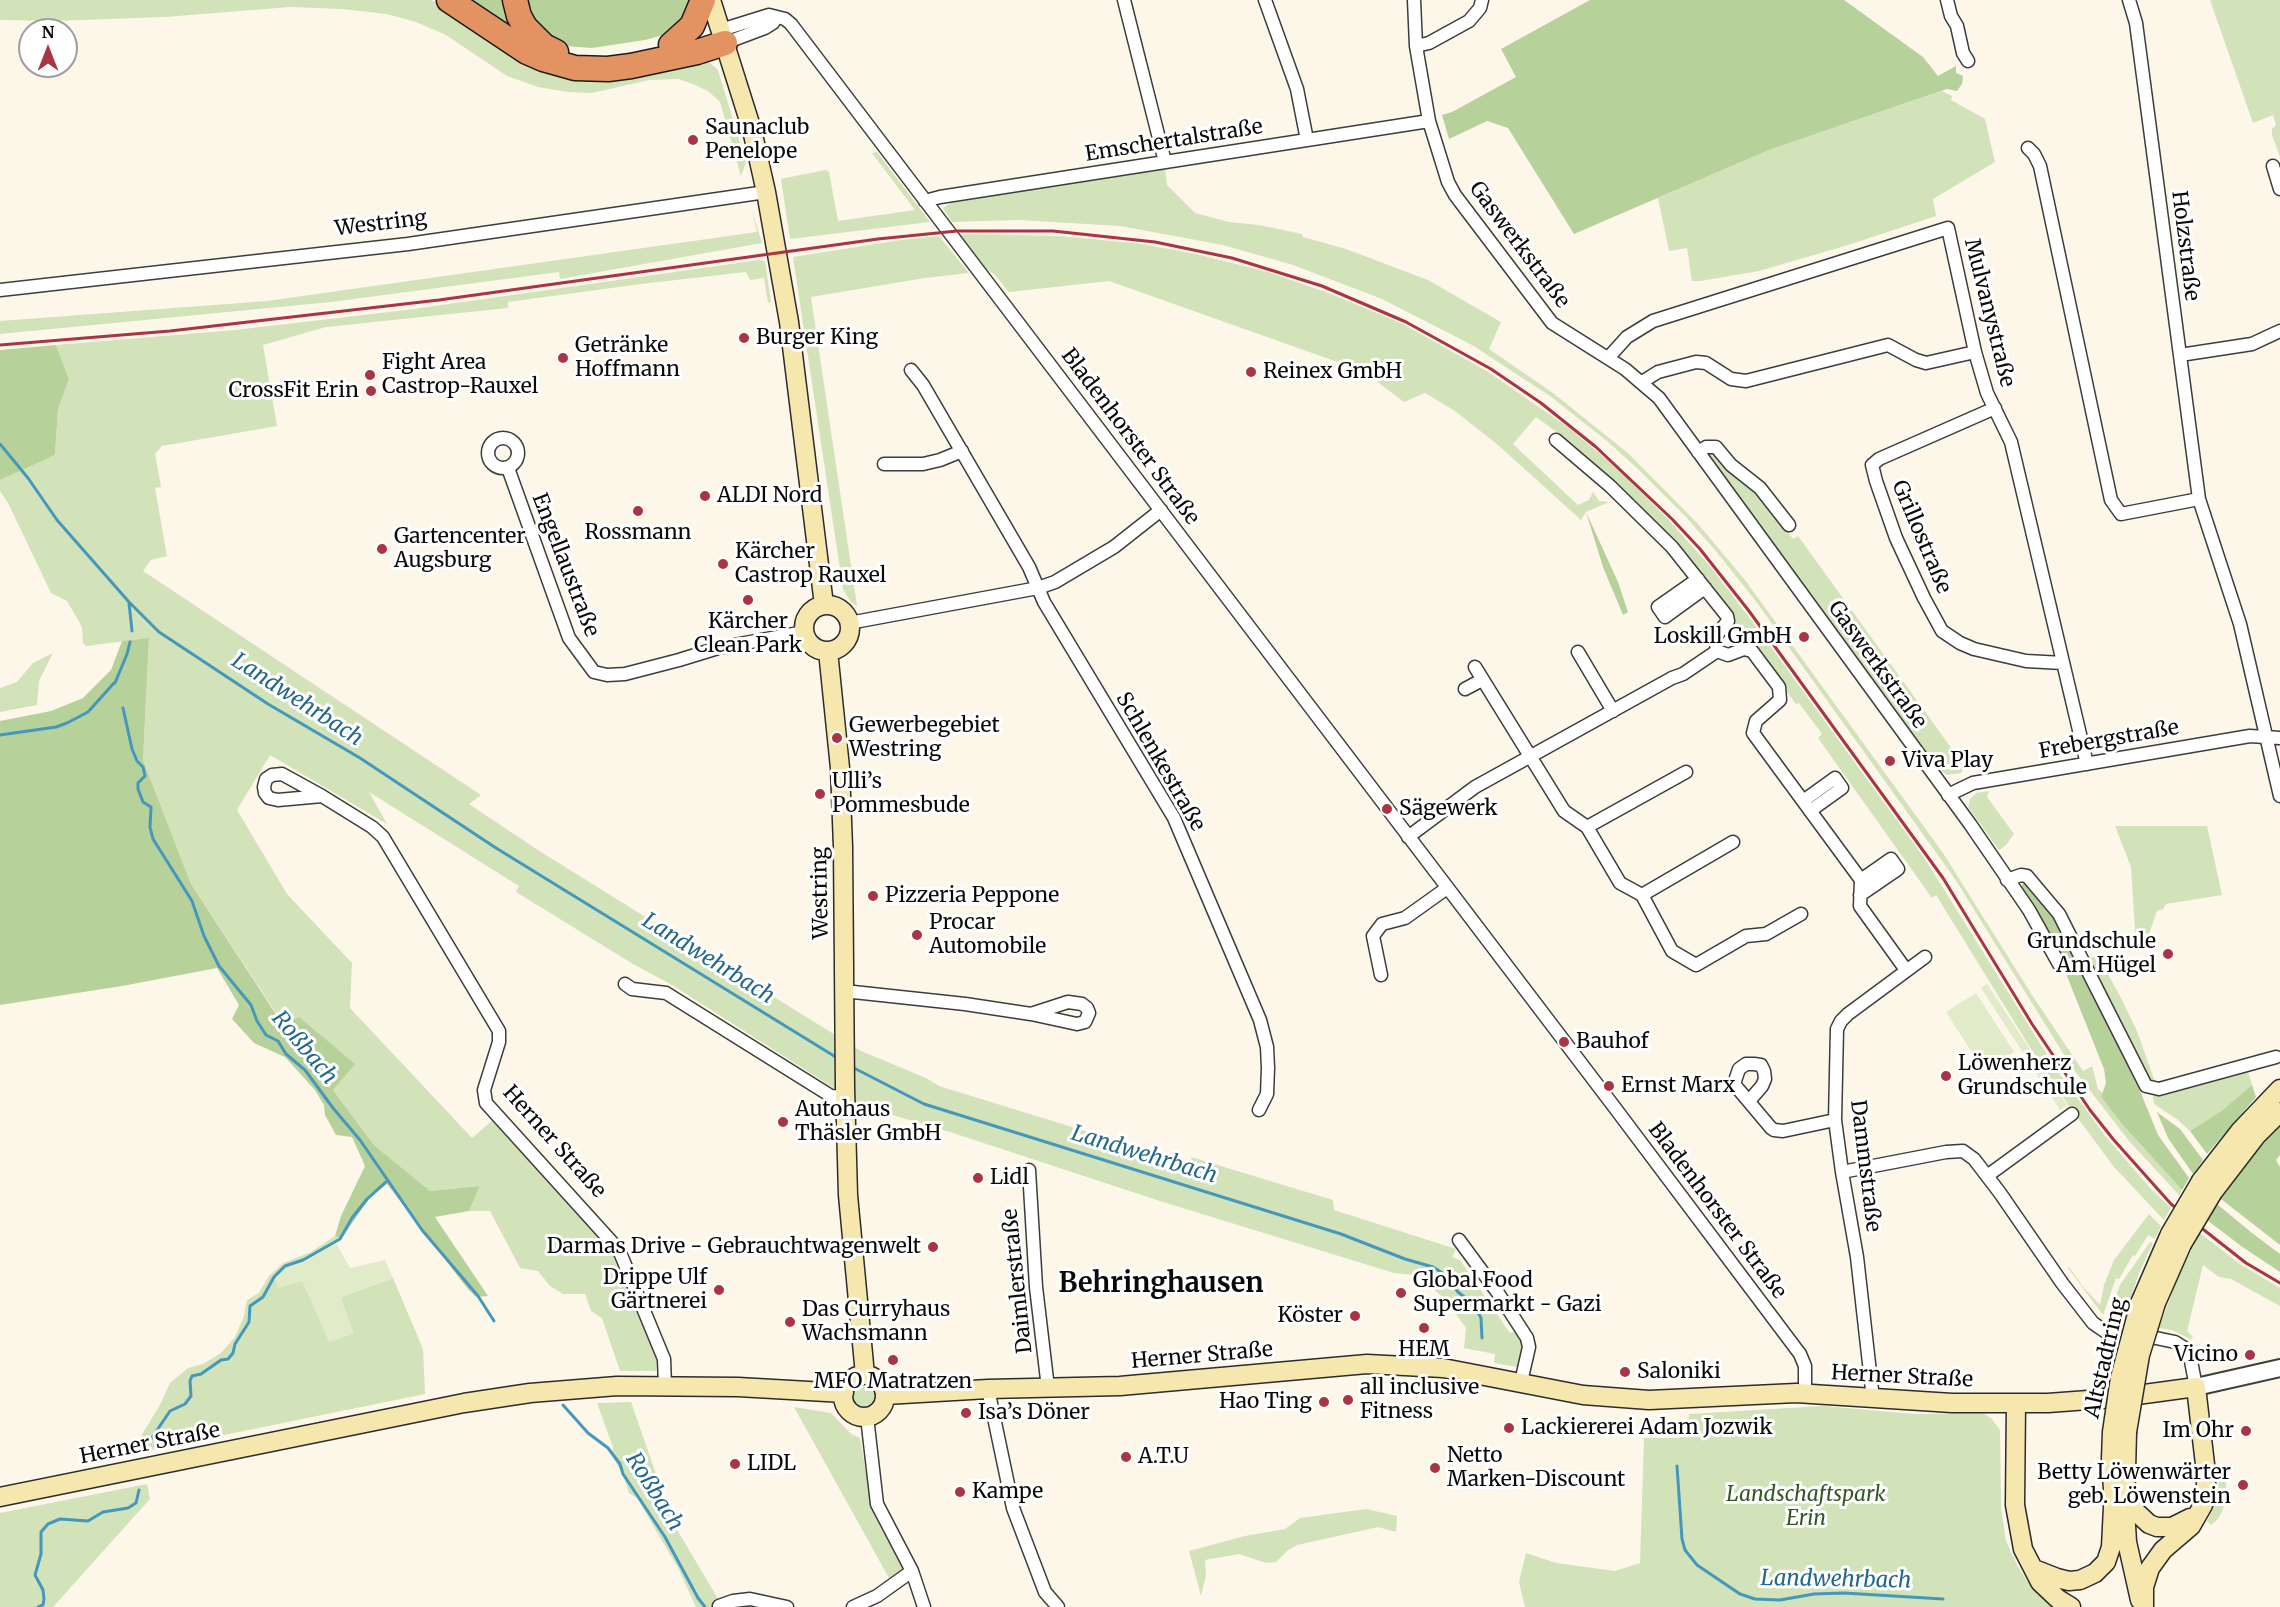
<!DOCTYPE html>
<meta charset="utf-8">
<style>
body{margin:0}
#map{position:relative;width:2280px;height:1607px;overflow:hidden;background:#fdf7ea;font-family:Merriweather,serif}
canvas{display:block}
.north{position:absolute;left:18px;top:18px;width:60px;height:60px;box-sizing:border-box;background:#fff;border:2px solid #9d9d9d;border-radius:50%;rotate:0deg;font-size:16px;font-weight:700;line-height:24px;text-align:center;color:#0a0a0a}
.north::after{content:'';display:block;margin:auto;width:21px;height:27px;background:#a93444;clip-path:polygon(50% 0,100% 100%,50% 72%,0 100%)}
</style>
<div id="map">
<canvas width="2280" height="1607"></canvas>
<div class="north">N</div>
</div>
<script>
const context = document.querySelector('canvas').getContext('2d');
context.lineJoin = 'round';
function paint(path, color) { context.fillStyle = color; context.fill(path, 'evenodd'); }
const toPath = rows => new Path2D(rows.map(r => 'M' + r).join(''));
function trace(path, color, width, dash) { context.strokeStyle = color; context.lineWidth = width; context.lineCap = dash ? 'butt' : 'round'; context.setLineDash(dash || []); context.stroke(path); }
function label(font, color, halo, rows, align = 'center') {
  context.font = font + ' Merriweather,serif'; context.lineWidth = 6; context.setLineDash([]); context.textBaseline = 'middle'; context.strokeStyle = halo; context.fillStyle = color; for (const [text, x, y, turn = 0] of rows) {
    context.save(); context.translate(x, y); context.rotate((+turn || 0) * Math.PI / 180); context.textAlign = isNaN(turn) ? turn : align; if (halo) context.strokeText(text, 0, 0); context.fillText(text, 0, 0); context.restore();
  }
}
paint(toPath([
 [0,0,431,0,445,7,528,61,704,61,710,63,718,70,720,77,746,162,741,176,720,102,708,91,693,84,678,79,649,80,592,93,568,92,538,87,507,76,446,35,416,22,387,14,342,9,290,7,165,17,53,21,0,20],
 [2210,0,2280,0,2280,157,2272,135,2272,129,2276,125,2273,115,2253,123],
 [1942,91,1952,96,1951,100,1985,119,1995,162,1933,199,1936,216,1848,245,1759,271,1700,281,1692,281,1687,248,1669,251,1658,198,1769,150],
 [877,152,930,222,790,239,781,179,785,178,826,170,829,172,838,221,915,210,872,153],
 [1165,169,1167,185,1195,213,1229,222,1259,225,1302,234,1303,237,1346,249,1428,280,1501,322,1489,349,1553,393,1629,454,1698,524,1745,580,1943,853,2032,995,2083,1071,2092,1066,2098,1089,2103,1093,2101,1097,2122,1124,2182,1190,2179,1195,2129,1141,2071,1066,1955,879,1755,600,1715,550,1686,517,1639,470,1607,441,1550,396,1472,345,1382,299,1293,265,1223,245,1120,226,1019,220,952,222,943,208,952,202],
 [752,211,762,243,560,279,559,272,331,302,0,334,0,321,267,301,757,232],
 [964,234,1061,236,1142,244,1196,254,1268,272,1331,294,1403,324,1490,373,1569,428,1618,469,1667,518,1708,564,1752,621,1925,859,2056,1069,2106,1137,2151,1189,2171,1208,2164,1220,2114,1167,2071,1109,2038,1060,1936,895,1932,898,1818,738,1822,734,1799,703,1796,704,1752,644,1745,642,1733,626,1734,619,1707,584,1557,436,1558,433,1536,417,1513,444,1578,505,1589,500,1593,492,1599,501,1609,502,1586,512,1581,520,1498,445,1455,411,1425,393,1404,402,1363,371,1109,281,1009,292,994,274,982,266,960,235],
 [939,236,969,273,925,278,811,297,857,606,850,601,843,589,793,257,901,240],
 [759,260,765,261,771,302,768,303,764,278,750,280,746,272,641,284,508,302,508,308,326,327,263,345,277,426,162,446,155,454,161,487,155,488,167,556,151,560,143,571,481,795,469,804,541,852,861,1051,926,1078,939,1086,1192,1164,1191,1157,1333,1200,1334,1210,1456,1249,1452,1257,1460,1260,1510,1333,1517,1331,1522,1340,1522,1354,1517,1367,1494,1363,1495,1354,1464,1348,1466,1328,1444,1298,1421,1279,1414,1275,1394,1273,1163,1202,950,1132,862,1106,672,985,633,964,516,892,519,886,369,792,387,824,270,755,237,810,287,894,352,963,350,1008,472,1138,493,1120,614,1251,658,1360,656,1371,620,1371,602,1318,591,1311,585,1294,563,1294,550,1286,538,1271,520,1268,490,1211,469,1211,480,1186,430,1191,374,1145,333,1090,354,1064,299,1018,284,1025,191,884,143,760,149,638,86,646,83,643,82,627,67,601,51,593,8,503,0,491,0,480,55,455,58,409,69,379,56,345,235,330,406,310],
 [1712,449,1757,489,1793,539,1798,536,1965,767,1961,773,1947,775,1941,771,1926,752,1707,453],
 [53,653,39,681,37,705,0,712,0,688,17,682,33,663],
 [1989,791,1987,797,2014,834,2006,845,1999,850,1968,807,1970,799,1976,793],
 [2115,826,2207,826,2222,895,2166,904,2163,909,2157,911,2147,940,2136,944,2131,867],
 [2094,957,2104,967,2121,998,2137,1031,2155,1082,2149,1079,2090,965,2088,958],
 [2248,1072,2252,1085,2247,1091,2223,1110,2190,1131,2178,1120,2154,1104,2153,1095,2163,1096],
 [2149,1214,2161,1226,2155,1239,2148,1235,2135,1256,2133,1255,2119,1279,2116,1278,2103,1315,2068,1268,2069,1267,2084,1288,2100,1305,2104,1285,2114,1260],
 [2200,1233,2240,1264,2280,1288,2280,1306,2231,1279,2219,1277,2203,1265,2187,1331,2193,1337,2190,1339,2172,1330,2159,1328,2178,1277],
 [335,1236,341,1239,304,1261,286,1268,302,1281,341,1297,393,1278,423,1349,425,1394,126,1455,135,1446,160,1405,170,1383,188,1368,203,1364,221,1353,235,1337,244,1316,247,1300,259,1293,269,1276,283,1263,311,1252],
 [2150,1242,2153,1243,2139,1273,2121,1327,2118,1326,2107,1319,2120,1285],
 '850 1396a15 15 0 1 1 30 0a15 15 0 1 1-30 0Z',
 [631,1402,673,1523,720,1602,711,1607,696,1607,678,1568,637,1498,629,1493,623,1475,612,1456,613,1447,597,1403],
 [1823,1406,1914,1414,1982,1413,1991,1418,2000,1430,2001,1508,2006,1541,2016,1563,2027,1581,2053,1607,1525,1607,1519,1582,1526,1553,1556,1563,1615,1571,1640,1563,1644,1438,1680,1438,1689,1425,1689,1414],
 [794,1407,831,1413,851,1434,860,1438,871,1502,876,1519,904,1569,889,1578],
 [2226,1477,2226,1496,2223,1509,2218,1519,2211,1525,2207,1521,2217,1502,2219,1478],
 [147,1484,150,1499,53,1607,0,1607,0,1513],
 [1366,1509,1397,1516,1396,1532,1378,1527,1297,1545,1288,1550,1276,1562,1266,1563,1239,1554,1205,1560,1206,1575,1201,1596,1189,1551,1245,1536,1285,1529,1300,1518]
]), '#d2e2b9');
paint(toPath([
 [457,0,508,0,529,41],
 [520,0,691,0,690,13,667,34,645,40,592,48,565,46,538,30],
 [1590,0,1844,0,1923,57,1938,76,1956,66,1956,73,1963,76,1962,84,1957,91,1947,89,1769,150,1574,234,1508,128,1487,121,1449,139,1442,115,1452,112,1516,77,1501,49],
 [56,345,69,379,58,409,55,455,0,480,0,350],
 [1586,512,1618,582,1628,612,1623,615,1603,567],
 [149,638,143,760,191,884,283,1025,299,1017,355,1064,333,1090,374,1145,430,1191,480,1186,469,1211,435,1217,488,1296,476,1297,467,1288,387,1184,369,1199,341,1239,335,1236,341,1216,365,1166,352,1137,336,1135,325,1115,324,1105,315,1090,285,1057,254,1043,232,1019,239,1005,217,968,122,986,0,1005,0,721,51,711,83,698,111,670,122,641],
 [2024,881,2056,917,2140,1091,2158,1135,2189,1178,2182,1190,2122,1124,2101,1097,2106,1083,2104,1069,2049,931,2021,887],
 [2252,1085,2256,1097,2207,1154,2190,1131,2223,1110],
 [2157,1112,2180,1129,2203,1160,2193,1174,2168,1138],
 [2280,1126,2280,1155,2276,1160,2280,1167,2280,1245,2221,1199,2252,1156],
 [2217,1204,2252,1233,2280,1254,2280,1272,2241,1246,2207,1220]
]), '#b7d19a');
paint(toPath([
 [1987,984,2067,1105,2060,1110,1981,988],
 [1976,993,2014,1052,1984,1071,1946,1012],
 [336,1243,350,1268,385,1260,393,1278,341,1297,354,1334,329,1342,302,1281,278,1288,275,1278,286,1268,304,1261]
]), '#e2ebc9');
trace(toPath([
 [0,444,28,478,57,520,129,602,159,632,268,704,360,758,496,848,839,1059],
 [129,603,132,631],
 [115,683,127,654,130,642],
 [123,708,132,749,137,761,143,767,145,776,138,783,138,789,143,802,151,807,150,827,153,839,192,901,204,936,219,966,251,1005,257,1021,266,1035,278,1041,286,1054,305,1070,333,1108,360,1140,422,1230,478,1296,494,1321],
 [0,735,56,727,67,723,88,712,114,683],
 [852,1067,924,1104,1341,1234,1405,1259,1433,1267,1444,1274,1458,1292,1474,1305,1481,1318,1482,1338],
 [563,1405,588,1433,608,1448,620,1464,623,1474,665,1537,698,1598,705,1607],
 [149,1442,170,1411,185,1404,191,1396,190,1381,192,1376,201,1374,221,1360,228,1359,233,1353,235,1344,249,1322,250,1306,263,1297,274,1277,285,1266,303,1260,340,1239,352,1218,367,1199,387,1181],
 [1677,1466,1682,1539,1685,1550,1697,1565,1740,1594,1755,1599,1780,1600,1814,1594,1844,1593,1943,1599],
 [38,1607,43,1605,44,1599,43,1590,35,1575,41,1554,41,1532,48,1524,60,1519,88,1521,103,1512,128,1508,136,1503,139,1490]
]), '#4597bc', 3);
const minor = toPath([
 [1124,0,1165,162],
 [1265,0,1297,89,1307,140],
 [1414,0,1416,46,1429,121,1448,182,1455,195,1552,323,1625,369,1659,398,1970,824,2029,910,2059,964],
 [1947,0,1951,16,1957,26,1963,53,1968,61],
 [2129,0,2136,23,2199,499,2240,624,2280,796],
 [721,30,769,15,785,19,791,24,1612,1104,1800,1354,1805,1366,1805,1394],
 [725,43,765,28,773,23,776,17],
 [1416,46,1429,43,1469,21,1480,8,1482,0],
 [2028,148,2034,154,2040,166,2111,500,2121,514,2199,499],
 [2273,166,2280,189],
 [925,201,940,197,1429,121],
 [0,290,408,244,766,192],
 [2180,355,2252,344,2280,331],
 [1608,358,1627,337,1653,321,1948,228,1975,352,1987,393,2011,442,2087,764],
 [911,370,923,385,1029,567,1044,602,1174,818,1260,1020,1267,1047,1268,1068,1267,1094,1259,1110],
 [1642,382,1658,372,1696,362,1706,363,1731,379,1746,381,1888,345,1916,360,1926,363,1975,352],
 [1995,408,1879,459,1872,465,1876,481,1896,538,1924,598,1942,631,1960,643,1974,649,2026,661,2063,663],
 '488 453a15 15 0 1 1 30 0a15 15 0 1 1-30 0Z',
 [1556,440,1610,486,1672,547,1727,616,1728,621,1715,637,1717,651,1728,655,1744,649,1752,651,1779,687,1780,700,1756,721,1753,733,1861,880,1860,906,1906,970],
 [1698,452,1706,447,1716,447,1731,465,1760,488,1789,525],
 [884,464,923,464,940,460,962,451],
 [508,468,569,638,594,672,607,675,625,674,679,660,718,648,804,632],
 [1698,579,1658,607,1665,617,1705,588],
 [849,623,1038,588,1055,582,1114,547,1161,510],
 [1578,652,1613,711],
 [1475,667,1564,811,1587,827,1620,883,1642,895,1733,842],
 [1465,689,1482,680],
 [1948,795,1973,783,2250,736,2280,738],
 [322,796,278,800,269,798,265,793,264,787,266,779,272,775,282,774,322,796,372,827,383,837,499,1031,499,1042,484,1090,486,1103,619,1250,664,1359,665,1386],
 [1803,801,1835,778,1842,788,1810,811],
 [1587,827,1686,772],
 [1408,837,1475,787,1672,678,1683,674,1717,651],
 [2007,880,2021,875,2027,876,2059,914,2146,1086,2159,1089,2276,1057],
 [1642,895,1672,951,1696,965,1746,936,1766,934,1801,914],
 [1860,895,1898,869,1891,859,1861,880],
 [1381,975,1373,936,1382,924,1405,918,1447,888],
 [625,984,632,989,666,993,831,1096,845,1097],
 [844,991,965,1004,1031,1014,1077,1024,1085,1022,1089,1013,1087,1008,1082,1004,1068,1002,1031,1014],
 [1749,1101,1762,1086,1765,1079,1764,1071,1761,1065,1754,1064,1746,1064,1739,1069,1734,1084,1771,1128,1774,1130,1783,1131,1835,1120],
 [1029,1170,1036,1287,1048,1388],
 [1842,1172,1946,1152,1963,1151,1974,1159,2000,1193,2062,1283,2093,1323,2109,1334,2118,1337,2156,1338,2175,1342,2186,1349,2190,1356,2196,1387],
 [1987,1176,2072,1114],
 [1459,1240,1498,1293,1527,1338,1529,1347,1521,1382],
 [988,1389,1013,1508,1045,1592,1058,1607],
 [1873,1399,1857,1257,1842,1172,1835,1120,1837,1029,1841,1021,1848,1014,1925,957],
 [867,1417,877,1504,912,1571,924,1607],
 [719,1606,733,1601,750,1599,787,1607],
 [853,1607,877,1596,912,1571]
]);
const tertiary = toPath([
 [2196,1387,2280,1368]
]);
const secondary = toPath([
 [711,0,752,130,766,192,789,322,824,605],
 '804 628a23 23 0 1 1 46 0a23 23 0 1 1-46 0Z',
 [828,651,840,768,843,847,845,1088,848,1195,865,1375],
 [2201,1181,2240,1131,2280,1089],
 [2213,1192,2256,1136,2280,1112],
 [2140,1303,2170,1234],
 [2156,1303,2182,1244],
 '843 1396a21 21 0 1 1 42 0a21 21 0 1 1-42 0Z',
 [886,1395,988,1389,1120,1386,1367,1364,1443,1368,1583,1395,1649,1400,1796,1393,1952,1403,2048,1403,2115,1398,2196,1387,2206,1473,2206,1495,2203,1505,2191,1526,2163,1550,2150,1568,2144,1587,2144,1607],
 [2016,1403,2015,1505,2023,1549,2040,1582,2058,1599,2071,1607],
 [2112,1432,2111,1459,2115,1520],
 [2127,1432,2125,1509,2127,1542,2140,1600],
 [2127,1493,2134,1510,2149,1524,2157,1527,2172,1527,2190,1518],
 [0,1497,464,1403,530,1393,617,1386,738,1387,844,1393],
 [2034,1569,2057,1578,2069,1581,2080,1580,2095,1573,2106,1562,2111,1547,2113,1507]
]);
const motorway = toPath([
 [449,0,527,52,543,59,575,68,608,69,631,66,697,52,725,43],
 [515,0,519,16,525,27,544,46,556,52],
 [671,45,692,26,703,0]
]);
trace(minor, '#3d3d3d', 15);
trace(tertiary, '#3d3d3d', 20);
trace(secondary, '#2c2c2c', 21);
trace(motorway, '#1b1b1b', 27);
trace(minor, '#fff', 12);
trace(tertiary, '#fff', 16);
trace(secondary, '#f5e7ad', 18);
trace(motorway, '#e39262', 24);
trace(toPath([
 [0,345,170,331,439,300,878,239,957,231,1053,231,1155,242,1232,258,1322,286,1406,322,1491,369,1541,403,1596,447,1672,519,1700,549,1749,611,1943,878,2032,1024,2090,1110,2113,1139,2171,1204,2246,1263,2280,1283]
]), '#a93444', 3);
const secondaryBridge = toPath([
 [2170,1234,2201,1181],
 [2182,1244,2213,1192],
 [2112,1432,2120,1378,2140,1303],
 [2127,1432,2140,1355,2156,1303]
]);
trace(secondaryBridge, '#2c2c2c', 21, []);
trace(secondaryBridge, '#f5e7ad', 18);
for (const [x, y, r, color] of [
 [693,140,6,"#a93444"],
 [744,338,6,"#a93444"],
 [563,358,6,"#a93444"],
 [1251,372,6,"#a93444"],
 [370,375,6,"#a93444"],
 [371,391,6,"#a93444"],
 [705,496,6,"#a93444"],
 [638,511,6,"#a93444"],
 [382,549,6,"#a93444"],
 [723,564,6,"#a93444"],
 [748,600,6,"#a93444"],
 [1804,637,6,"#a93444"],
 [837,738,6,"#a93444"],
 [1890,761,6,"#a93444"],
 [820,794,6,"#a93444"],
 [1387,809,6,"#a93444"],
 [873,896,6,"#a93444"],
 [917,935,6,"#a93444"],
 [2168,954,6,"#a93444"],
 [1564,1042,6,"#a93444"],
 [1946,1076,6,"#a93444"],
 [1609,1086,6,"#a93444"],
 [783,1122,6,"#a93444"],
 [978,1178,6,"#a93444"],
 [933,1247,6,"#a93444"],
 [719,1290,6,"#a93444"],
 [1401,1293,6,"#a93444"],
 [1355,1316,6,"#a93444"],
 [790,1322,6,"#a93444"],
 [1424,1328,6,"#a93444"],
 [2250,1355,6,"#a93444"],
 [893,1360,6,"#a93444"],
 [1625,1372,6,"#a93444"],
 [1348,1400,6,"#a93444"],
 [1324,1402,6,"#a93444"],
 [966,1413,6,"#a93444"],
 [1509,1428,6,"#a93444"],
 [2246,1431,6,"#a93444"],
 [1126,1457,6,"#a93444"],
 [735,1464,6,"#a93444"],
 [1435,1468,6,"#a93444"],
 [2243,1485,6,"#a93444"],
 [960,1492,6,"#a93444"]
]) { const dot = new Path2D(); dot.arc(x, y, r, 0, 2 * Math.PI); context.fillStyle = color; context.fill(dot); trace(dot, '#fff', 2); }
label('21px', '#0a0a0a', '#fff', [
 ["Saunaclub",705,128],
 ["Penelope",705,152],
 ["Burger King",756,338],
 ["Getränke",575,346],
 ["Hoffmann",575,370],
 ["Fight Area",382,363],
 ["Castrop-Rauxel",382,387],
 ["Reinex GmbH",1263,372],
 ["CrossFit Erin",359,391,"right"],
 ["ALDI Nord",717,496],
 ["Rossmann",638,533,"center"],
 ["Gartencenter",394,537],
 ["Augsburg",394,561],
 ["Kärcher",735,552],
 ["Castrop Rauxel",735,576],
 ["Kärcher",748,622,"center"],
 ["Clean Park",748,646,"center"],
 ["Loskill GmbH",1792,637,"right"],
 ["Gewerbegebiet",849,726],
 ["Westring",849,750],
 ["Viva Play",1902,761],
 ["Ulli’s",832,782],
 ["Pommesbude",832,806],
 ["Sägewerk",1399,809],
 ["Pizzeria Peppone",885,896],
 ["Procar",929,923],
 ["Automobile",929,947],
 ["Grundschule",2156,942,"right"],
 ["Am Hügel",2156,966,"right"],
 ["Bauhof",1576,1042],
 ["Löwenherz",1958,1064],
 ["Grundschule",1958,1088],
 ["Ernst Marx",1621,1086],
 ["Autohaus",795,1110],
 ["Thäsler GmbH",795,1134],
 ["Lidl",990,1178],
 ["Darmas Drive - Gebrauchtwagenwelt",921,1247,"right"],
 ["Drippe Ulf",707,1278,"right"],
 ["Gärtnerei",707,1302,"right"],
 ["Global Food",1413,1281],
 ["Supermarkt - Gazi",1413,1305],
 ["Das Curryhaus",802,1310],
 ["Wachsmann",802,1334],
 ["Köster",1343,1316,"right"],
 ["HEM",1424,1350,"center"],
 ["Vicino",2238,1355,"right"],
 ["Saloniki",1637,1372],
 ["MFO Matratzen",893,1382,"center"],
 ["all inclusive",1360,1388],
 ["Fitness",1360,1412],
 ["Hao Ting",1312,1402,"right"],
 ["Isa’s Döner",978,1413],
 ["Lackiererei Adam Jozwik",1521,1428],
 ["Im Ohr",2234,1431,"right"],
 ["Netto",1447,1456],
 ["Marken-Discount",1447,1480],
 ["A.T.U",1138,1457],
 ["LIDL",747,1464],
 ["Betty Löwenwärter",2231,1473,"right"],
 ["geb. Löwenstein",2231,1497,"right"],
 ["Kampe",972,1492]
], 'left');
label('21px', '#0a0a0a', '#fff', [
 ["Emschertalstraße",1174,141,-9],
 ["Westring",381,224,-7],
 ["Gaswerkstraße",1519,245,53],
 ["Holzstraße",2185,246,83],
 ["Mulvanystraße",1989,313,76],
 ["Bladenhorster Straße",1130,437,53],
 ["Grillostraße",1921,537,67],
 ["Engellaustraße",565,565,69],
 ["Gaswerkstraße",1877,665,54],
 ["Frebergstraße",2109,740,-10],
 ["Schlenkestraße",1160,762,60],
 ["Westring",821,893,-91],
 ["Herner Straße",554,1142,48],
 ["Dammstraße",1865,1166,83],
 ["Bladenhorster Straße",1717,1211,53],
 ["Daimlerstraße",1018,1281,-96],
 ["Herner Straße",1202,1356,-5],
 ["Altstadtring",2106,1358,-77],
 ["Herner Straße",1902,1377,3],
 ["Herner Straße",150,1444,-11]
]);
label('italic 21px', '#335923', '#fff', [
 ["Landschaftspark",1806,1495],
 ["Erin",1806,1519]
]);
label('italic 22px', '#24688c', '#fff', [
 ["Landwehrbach",297,700,33],
 ["Landwehrbach",708,959,32],
 ["Roßbach",304,1048,50],
 ["Landwehrbach",1144,1155,17],
 ["Roßbach",654,1492,58],
 ["Landwehrbach",1836,1580,1]
]);
label('bold 27px', '#0a0a0a', '#fff', [
 ["Behringhausen",1161,1284]
]);
</script>
